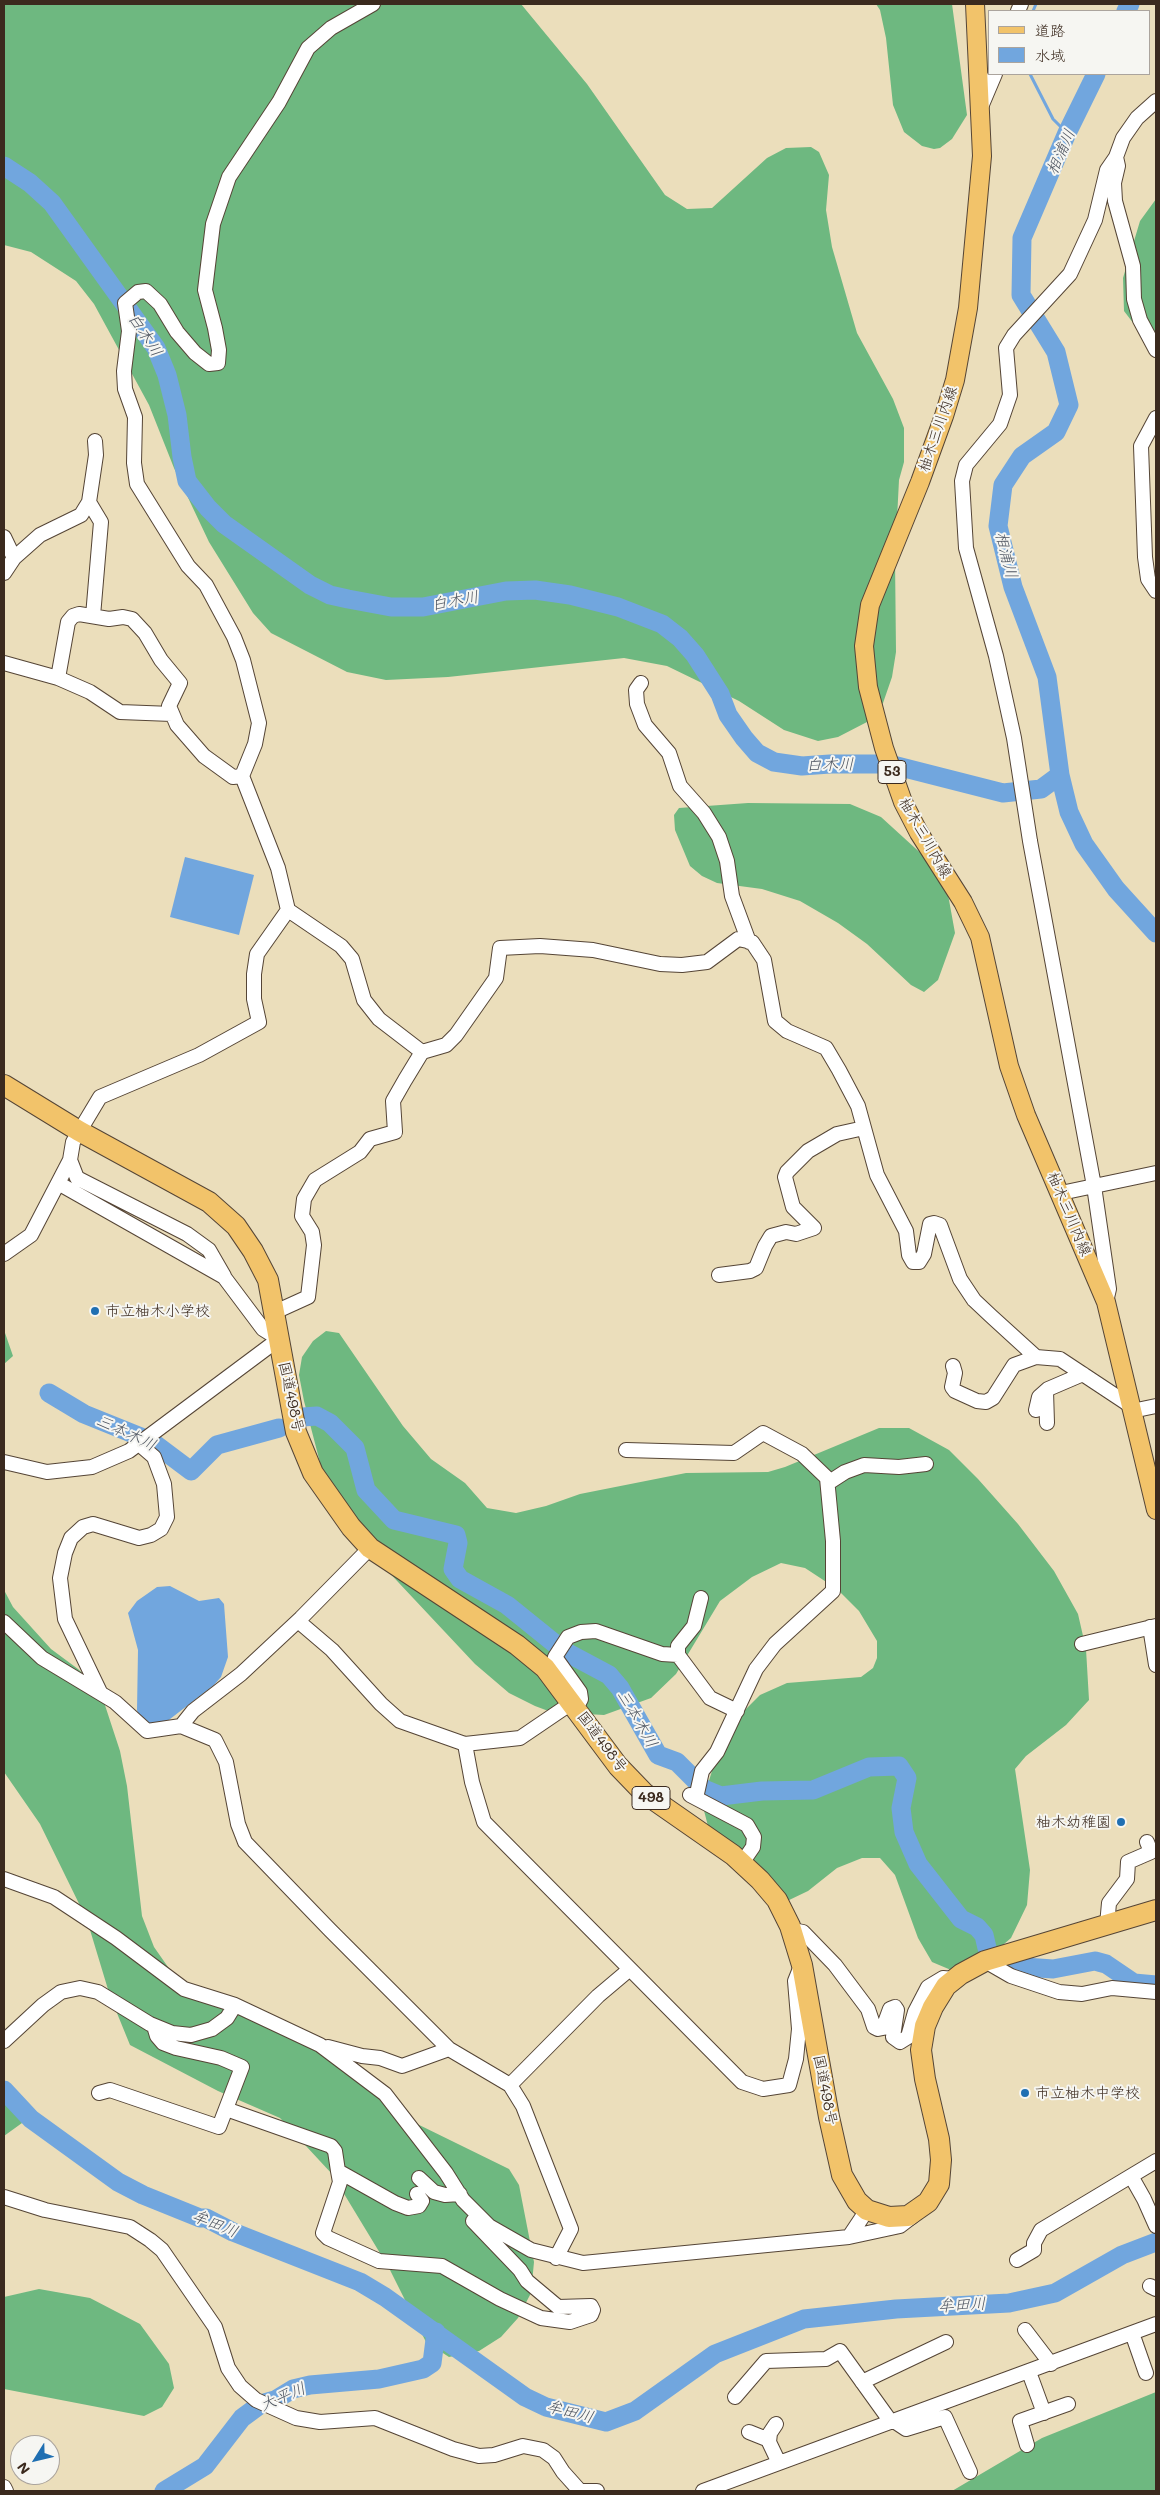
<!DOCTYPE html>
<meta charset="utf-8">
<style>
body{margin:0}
#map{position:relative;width:1160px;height:2495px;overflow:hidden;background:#ebdebb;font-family:Mali,"Klee One",sans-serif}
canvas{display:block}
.frame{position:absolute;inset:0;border:5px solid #3b2a1e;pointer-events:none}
.legend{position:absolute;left:988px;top:10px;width:162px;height:65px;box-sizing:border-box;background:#f6f6f2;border:1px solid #aba49d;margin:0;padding:6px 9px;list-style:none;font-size:15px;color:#3b2a1e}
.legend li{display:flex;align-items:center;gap:10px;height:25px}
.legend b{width:25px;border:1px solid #aba49d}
.north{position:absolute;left:10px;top:2435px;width:50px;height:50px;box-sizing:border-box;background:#f6f6f2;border:1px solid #aba49d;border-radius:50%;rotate:234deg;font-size:14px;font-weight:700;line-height:20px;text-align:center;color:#3b2a1e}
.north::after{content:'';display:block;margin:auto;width:18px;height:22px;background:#1f6fb2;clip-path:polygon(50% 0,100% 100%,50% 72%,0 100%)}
</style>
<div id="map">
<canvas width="1160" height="2495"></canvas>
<div class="frame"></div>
<ul class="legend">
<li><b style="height:6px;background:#f2c36a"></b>道路</li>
<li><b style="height:14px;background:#71a6de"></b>水域</li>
</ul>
<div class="north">N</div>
</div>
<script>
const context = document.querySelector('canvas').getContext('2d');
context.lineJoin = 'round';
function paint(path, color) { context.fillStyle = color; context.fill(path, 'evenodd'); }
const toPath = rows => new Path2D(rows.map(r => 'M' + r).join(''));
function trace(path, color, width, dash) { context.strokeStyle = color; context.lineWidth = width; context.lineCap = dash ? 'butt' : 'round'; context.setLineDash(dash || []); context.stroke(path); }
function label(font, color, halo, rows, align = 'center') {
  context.font = font + ' Mali,"Klee One",sans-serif'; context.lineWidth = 4; context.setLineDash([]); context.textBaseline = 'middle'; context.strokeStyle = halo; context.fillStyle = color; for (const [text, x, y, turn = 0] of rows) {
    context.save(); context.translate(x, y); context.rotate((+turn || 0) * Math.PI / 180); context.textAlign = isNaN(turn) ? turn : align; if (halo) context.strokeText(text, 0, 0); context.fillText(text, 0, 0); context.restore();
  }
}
paint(toPath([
 [4,4,521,4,587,84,665,195,687,209,712,208,767,158,786,148,811,147,819,152,829,175,826,210,832,247,857,333,893,399,904,428,904,462,899,480,895,558,896,652,892,677,883,703,867,722,838,737,818,741,784,730,739,701,667,666,624,658,448,677,386,680,347,672,271,633,253,613,209,542,174,468,149,405,94,304,76,281,31,252,4,245],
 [876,4,952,4,967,115,952,139,940,148,934,149,922,146,904,132,893,105,886,38,880,10],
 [1156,199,1156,353,1124,311,1123,278,1140,221],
 [748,803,850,804,881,817,926,858,947,889,955,933,938,980,924,992,911,985,867,944,838,923,800,901,762,889,717,883,702,876,690,866,675,830,674,815,679,808],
 [4,1330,13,1356,4,1364],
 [326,1331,339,1333,403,1426,431,1459,465,1483,487,1508,516,1513,546,1506,580,1494,686,1473,768,1472,785,1467,879,1428,909,1428,949,1450,978,1479,1018,1524,1054,1571,1078,1614,1086,1649,1089,1700,1066,1725,1026,1756,1015,1769,1030,1870,1027,1905,1011,1938,990,1956,951,1970,932,1962,918,1938,895,1875,880,1858,862,1858,837,1868,808,1891,785,1902,708,1826,702,1803,712,1771,743,1712,760,1695,787,1683,861,1677,873,1668,877,1658,877,1641,859,1611,837,1589,805,1568,781,1563,752,1577,720,1601,676,1674,651,1698,604,1715,551,1712,535,1706,509,1693,475,1664,353,1534,323,1474,304,1401,299,1375,302,1357,313,1341],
 [4,1590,13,1607,51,1649,78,1669,100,1690,120,1751,127,1786,142,1916,154,1947,175,1977,201,1999,283,2024,407,2119,509,2169,519,2185,534,2262,531,2293,518,2318,501,2337,479,2351,449,2357,426,2342,389,2268,332,2174,280,2118,218,2091,130,2045,110,1996,87,1920,40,1824,4,1772],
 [4,2085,20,2110,22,2123,4,2136],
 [39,2289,90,2298,140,2324,169,2364,174,2388,162,2407,144,2416,4,2389,4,2297],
 [1156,2392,1156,2491,952,2491,1042,2438]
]), '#6eb880');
paint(toPath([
 [185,857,254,875,239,935,170,917],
 [170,1586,199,1601,219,1598,224,1604,228,1657,221,1677,214,1685,161,1726,152,1728,140,1720,137,1710,138,1650,128,1613,137,1601,157,1587]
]), '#71a6de');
trace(toPath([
 [1033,11,1036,4],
 [1030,74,1053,119,1067,133]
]), '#71a6de', 3);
trace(toPath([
 [1126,11,1130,4],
 [1096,74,1067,133,1022,238,1021,295,1056,352,1069,405,1056,432,1022,456,1003,485,998,526,1013,587,1047,677,1060,775,1069,812,1084,844,1116,889,1156,933],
 [4,166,30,183,52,203,156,348,167,375,177,415,182,457,187,481,208,508,224,524,310,585,330,595,348,599,391,607,423,607,506,591,535,590,570,595,618,607,662,624,680,638,695,655,720,694,728,715,744,738,757,753,774,762,802,766,830,764,889,764,1003,793,1041,789,1060,775],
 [49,1393,84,1414,151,1441,191,1471,217,1445,279,1428],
 [303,1417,317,1416,330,1423,355,1448,366,1490,394,1520,456,1535,458,1543,453,1569,460,1579,507,1605,564,1651,609,1675,620,1688,658,1755,677,1762,704,1789,721,1796,762,1791,813,1790,869,1767,899,1766,907,1778,901,1808,904,1832,918,1864,961,1919,977,1927,984,1935,987,1948],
 [1010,1966,1053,1969,1095,1961,1106,1964,1134,1983,1156,1985],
 [4,2090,31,2119,118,2182,143,2195,200,2218,206,2218,233,2232,360,2282,385,2297,525,2397,546,2407,606,2422,635,2411,715,2354,804,2319,896,2309,1009,2303,1055,2293,1122,2255,1156,2242],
 [164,2491,205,2466,242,2418,261,2404,275,2400,293,2389,310,2385,379,2379,423,2369,432,2363,436,2332]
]), '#71a6de', 19);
const minor = toPath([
 [373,4,331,28,308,48,279,102,229,177,213,224,205,290,215,328,219,350,218,363,209,364,195,353,177,332,160,304,146,291,138,292,125,303,129,331,124,371,125,389,135,417,134,463,137,484,188,566,206,585,234,637,243,660,259,723,255,744,242,776,278,868,288,910,341,946,352,959,364,1000,379,1019,422,1052],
 [1018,11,1021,4],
 [981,107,995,74],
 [1116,157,1118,166,1114,183,1115,201,1133,266,1134,299,1140,320,1156,350],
 [1156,418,1141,446,1145,557,1148,579,1156,591],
 [89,502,101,522,93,616],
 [4,537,14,558],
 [4,573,14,558,40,535,81,515,89,502,96,455,95,441],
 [4,663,58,678,90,692,120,712,172,714],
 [58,678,68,622,73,616,79,614,109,619,123,617,132,619,145,633,161,660,180,683,169,706,177,725,204,756,233,777,242,776],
 [641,683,636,690,637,704,645,725,669,753,680,786,704,813,719,837,727,861,732,896,749,942],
 [70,1160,77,1178,187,1234,209,1250,224,1276],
 [1061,1193,1156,1173],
 [4,1254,31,1235,70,1160,73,1142,100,1097,199,1055,259,1022,254,999,254,974,257,954,288,910],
 [719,1275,750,1271,756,1268,765,1246,771,1236,786,1232,796,1234,814,1228,793,1207,785,1177,787,1172,808,1151,837,1134,864,1128],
 [1106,1302,1109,1289,1094,1186,1030,841,1014,738,996,656,966,548,962,481,966,465,1000,424,1010,395,1006,348,1014,335,1070,274,1095,220,1107,170,1116,157,1123,138,1137,118,1156,101],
 [275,1312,308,1297,314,1245,312,1232,302,1216,304,1199,315,1180,360,1152,370,1139,395,1132,393,1101,405,1080,422,1052,446,1045,456,1035,496,978,500,948,540,946,593,950,660,964,682,965,707,962,738,939,752,942,764,960,775,1021,787,1031,826,1048,839,1070,858,1106,877,1175,906,1231,909,1255,913,1262,919,1262,924,1254,930,1224,934,1223,940,1225,960,1279,974,1300,991,1316,1036,1357,1060,1359,1131,1406],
 [953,1366,955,1373,952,1387,955,1391,977,1401,986,1402,993,1398,1014,1365,1036,1357],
 [1046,1391,1047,1423],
 [1036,1410,1039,1397,1048,1389,1083,1374],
 [1132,1411,1156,1406],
 [626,1450,734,1453,763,1433,802,1454,827,1478,833,1541,833,1591,775,1644,756,1669,717,1752,702,1771,696,1798],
 [4,1462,47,1472,92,1467,129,1451,279,1339,263,1329,224,1277,58,1183],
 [828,1483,845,1472,864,1465,899,1467,926,1464],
 [701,1598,694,1626,678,1646,678,1655,710,1698,737,1711],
 [298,1621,332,1650,381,1704,400,1721,465,1744,520,1738,573,1702],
 [4,1622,42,1658,115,1702,147,1731,181,1726,215,1740,226,1762,238,1824,245,1842,330,1930,449,2049,510,2085,523,2106,571,2229,556,2258],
 [1150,1627,1156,1665],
 [1082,1644,1156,1626],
 [100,1692,65,1619,60,1578,65,1553,71,1538,83,1527,93,1524,139,1538,151,1535,161,1529,167,1517,164,1484,154,1457,139,1444],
 [576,1708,581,1699,580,1692,555,1657,568,1637,581,1632,596,1631,662,1654,678,1655],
 [181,1726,193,1711,241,1674,301,1618,370,1548],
 [465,1744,472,1782,484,1822,630,1969],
 [690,1795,747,1825,754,1837,753,1847,742,1863],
 [4,1879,54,1897,116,1938,184,1989,235,2005,320,2045,385,2094,446,2173,463,2200,489,2226,531,2250,583,2263,849,2237,867,2210],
 [1107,1925,1109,1903,1127,1879,1128,1862,1151,1852,1147,1842],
 [792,1930,803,1932,835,1965,868,2009,874,2027,878,2029,883,2028,890,2009,895,2007,897,2010,893,2037,900,2042,908,2037,915,2012,928,1987,943,1978,954,1979],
 [985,1961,1011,1976,1059,1992,1082,1994,1112,1988,1156,1992],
 [4,2041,43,2005,61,1992,80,1988,98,1992,150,2024,172,2033,191,2035,212,2029,227,2018,235,2005],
 [328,2047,362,2056,380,2058,402,2066,449,2049],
 [510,2085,598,1996,630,1969,742,2082,763,2089,789,2085,796,2059,799,2029,795,1981,801,1966],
 [99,2093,110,2090,219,2127,242,2067,221,2058,176,2048,163,2043,157,2036,154,2026],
 [226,2109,331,2146,335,2151,338,2171,395,2203,408,2208,419,2206,422,2201,417,2194],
 [1156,2161,1131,2176,1144,2199,1156,2226],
 [338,2171,340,2182,323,2233,328,2238,379,2261,442,2266,500,2299,541,2318,570,2322,591,2315,593,2310,591,2306,558,2307,527,2281,520,2270,473,2221],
 [419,2178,434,2192,445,2195,460,2194],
 [4,2197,45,2210,130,2227,150,2240,162,2250,215,2327,228,2368,240,2386,256,2400,296,2418,320,2422,375,2418,453,2449,479,2456,494,2455,523,2446,543,2450,554,2458,563,2472,580,2491],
 [849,2237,900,2226,913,2216],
 [1017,2260,1034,2250,1034,2243,1041,2230,1131,2176],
 [1150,2286,1156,2289],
 [1025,2330,1051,2364],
 [1132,2333,1146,2373],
 [1029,2372,1044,2413],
 [862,2382,946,2342],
 [735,2397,766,2361,826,2359,840,2351,891,2422],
 [894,2421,906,2429,945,2417,970,2472],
 [776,2424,770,2433,769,2442,779,2463],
 [749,2432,769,2440],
 [1027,2445,1020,2421,1068,2404],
 [4,2487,6,2491],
 [580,2491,597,2491],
 [703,2491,1156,2324]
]);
const major = toPath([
 [975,4,982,156,968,308,955,380,944,416,920,482,870,605,864,646,868,687,884,748,903,802,919,833,963,902,980,937,1009,1066,1026,1115,1106,1302,1156,1510]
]);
const highway = toPath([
 [4,1085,79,1131,209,1202,236,1226,253,1251,268,1280,296,1432,313,1473,351,1527,370,1548,517,1645,545,1668,618,1766,644,1793,733,1855,760,1880,777,1900,790,1926,802,1965,829,2117,842,2175,857,2201,867,2210,889,2217,908,2216,928,2202,939,2184,941,2160,939,2139,925,2079,921,2050,925,2026,933,2007,946,1986,961,1974,985,1961,1156,1910]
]);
trace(minor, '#554536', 16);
trace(major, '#554536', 20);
trace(highway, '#554536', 22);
trace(minor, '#fff', 14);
trace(major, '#f2c36a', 18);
trace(highway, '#f2c36a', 20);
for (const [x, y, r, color] of [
 [95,1311,5,"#1f6fb2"],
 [1121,1822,5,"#1f6fb2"],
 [1025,2093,5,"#1f6fb2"]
]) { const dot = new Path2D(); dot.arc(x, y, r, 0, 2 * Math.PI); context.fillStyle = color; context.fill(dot); trace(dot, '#f6f6f2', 2); }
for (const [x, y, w] of [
 [892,772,28],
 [651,1798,38]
]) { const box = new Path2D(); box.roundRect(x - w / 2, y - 11.5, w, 23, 4); context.fillStyle = '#f6f6f2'; context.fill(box); trace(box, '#3b2a1e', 1); }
label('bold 14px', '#3b2a1e', null, [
 ["53",892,772],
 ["498",651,1798]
]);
label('15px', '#3b2a1e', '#f6f6f2', [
 ["柚木三川内線",938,429,-71],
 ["柚木三川内線",925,838,60],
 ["柚木三川内線",1069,1214,67],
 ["国道498号",291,1397,78],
 ["国道498号",602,1742,53],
 ["国道498号",825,2090,79]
]);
label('15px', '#3b2a1e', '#f6f6f2', [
 ["市立柚木小学校",105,1311],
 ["柚木幼稚園",1111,1822,"right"],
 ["市立柚木中学校",1035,2093]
], 'left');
label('italic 16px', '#4e5561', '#f6f6f2', [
 ["相浦川",1061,152,-66],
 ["白木川",145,335,57],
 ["相浦川",1006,555,76],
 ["白木川",455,601,-10],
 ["白木川",830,765,-1],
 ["三本木川",126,1433,25],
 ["三本木川",637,1719,60],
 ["牟田川",215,2224,22],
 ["牟田川",962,2305,-3],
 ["大平川",283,2397,-23],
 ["牟田川",570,2412,15]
]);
</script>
